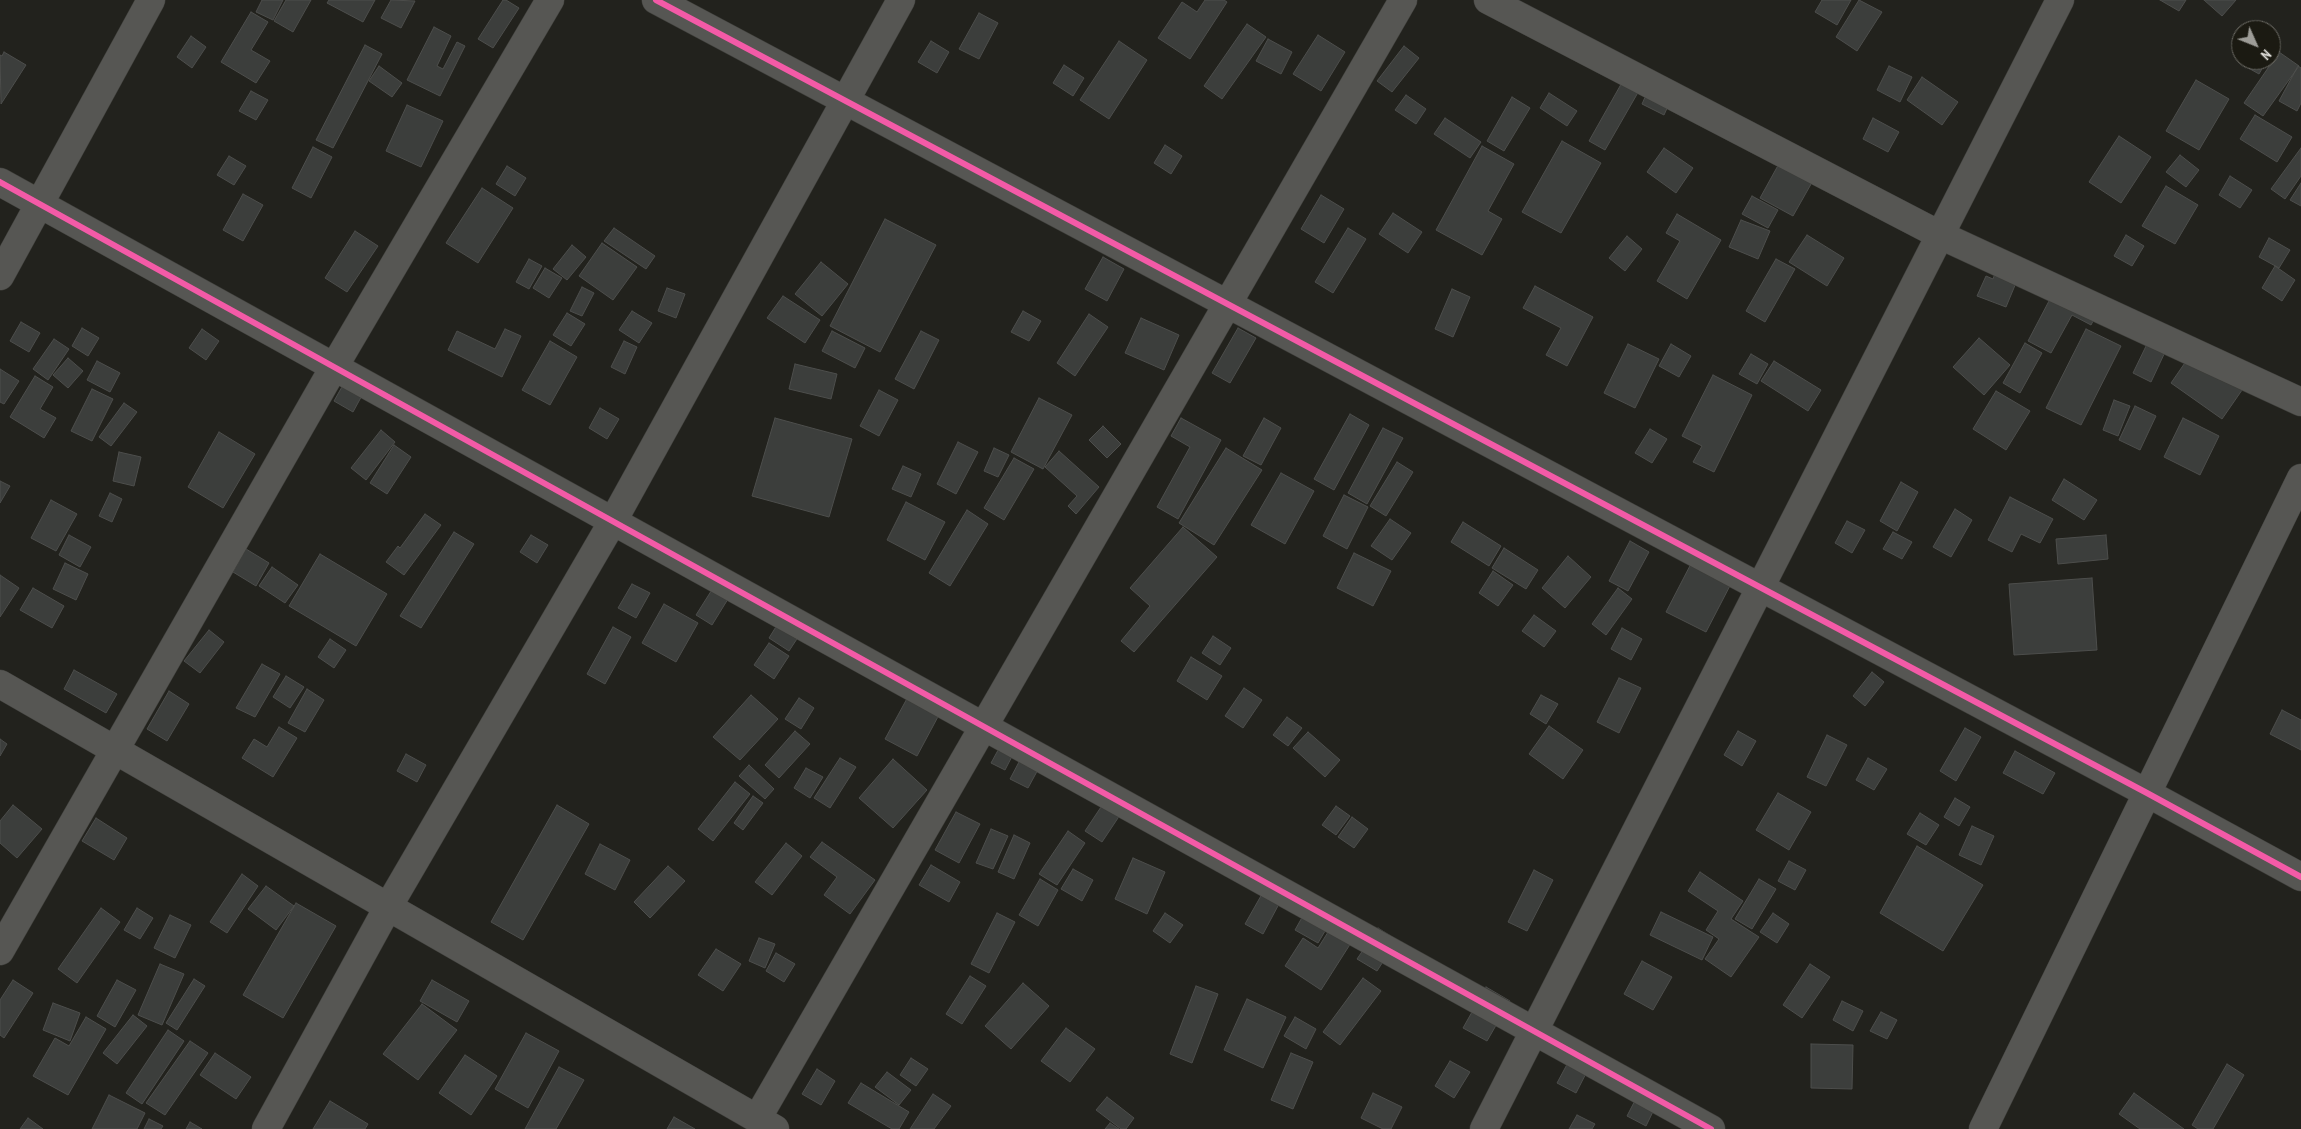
<!DOCTYPE html>
<style>
body{margin:0}
#map{position:relative;width:2301px;height:1129px;overflow:hidden;background:#22221d;font-family:"PT Sans Narrow",sans-serif}
canvas{display:block}
.north{position:absolute;left:2231px;top:20px;width:50px;height:50px;box-sizing:border-box;background:#1b1a12;border:1px solid #696862;border-radius:50%;rotate:134deg;font-size:14px;font-weight:700;line-height:20px;text-align:center;color:#dfded9}
.north::after{content:'';display:block;margin:auto;width:18px;height:22px;background:#9d9c97;clip-path:polygon(50% 0,100% 100%,50% 72%,0 100%)}
</style>
<div id="map">
<canvas width="2301" height="1129"></canvas>
<div class="north">N</div>
</div>
<script>
const context = document.querySelector('canvas').getContext('2d');
context.lineJoin = 'round';
function paint(path, color) { context.fillStyle = color; context.fill(path, 'evenodd'); }
const toPath = rows => new Path2D(rows.map(r => 'M' + r).join(''));
function trace(path, color, width, dash) { context.strokeStyle = color; context.lineWidth = width; context.lineCap = dash ? 'butt' : 'round'; context.setLineDash(dash || []); context.stroke(path); }
const building = toPath([
 [262,0,283,0,273,20,256,12,262,0],
 [286,0,311,0,293,32,274,21,286,0],
 [329,0,375,0,363,22,327,3,329,0],
 [391,0,415,1,401,28,381,18,391,0],
 [503,0,506,0,519,8,493,48,478,39,503,0],
 [1205,0,1224,0,1227,2,1190,59,1158,38,1182,2,1197,12,1205,0],
 [1822,0,1851,0,1837,25,1815,12,1822,0],
 [1859,0,1882,12,1857,51,1836,37,1859,0],
 [2160,0,2186,0,2179,11,2160,0],
 [2204,0,2236,0,2222,16,2204,0],
 [251,12,268,22,251,50,270,61,256,83,221,62,251,12],
 [979,13,998,23,979,59,959,49,979,13],
 [1247,24,1266,37,1222,99,1204,86,1247,24],
 [434,27,451,36,437,66,443,69,457,42,465,46,440,96,407,80,434,27],
 [1318,35,1345,52,1321,91,1293,74,1318,35],
 [191,36,206,47,192,68,177,57,191,36],
 [1268,39,1292,52,1281,74,1256,61,1268,39],
 [931,41,949,52,937,73,918,62,931,41],
 [1119,41,1147,60,1109,119,1080,100,1119,41],
 [365,45,382,54,333,148,316,140,365,45],
 [1404,46,1419,58,1392,92,1377,81,1404,46],
 [4,52,26,65,1,104,0,55,2,56,4,52],
 [2279,52,2299,66,2263,116,2244,103,2279,52],
 [2246,60,2267,60,2259,74,2243,65,2246,60],
 [1064,65,1084,78,1073,96,1053,83,1064,65],
 [379,66,402,83,392,97,369,81,379,66],
 [1889,66,1912,77,1900,102,1877,90,1889,66],
 [2298,66,2301,68,2301,103,2297,111,2279,101,2298,66],
 [1922,77,1958,102,1942,125,1907,100,1922,77],
 [1624,79,1640,89,1605,150,1589,141,1624,79],
 [2196,80,2229,99,2199,150,2166,131,2196,80],
 [1650,86,1672,97,1664,115,1642,104,1650,86],
 [251,91,268,100,256,120,239,111,251,91],
 [1549,93,1577,111,1567,126,1540,108,1549,93],
 [1406,95,1426,109,1416,124,1395,110,1406,95],
 [1512,97,1530,108,1504,151,1487,141,1512,97],
 [407,105,443,121,421,167,386,151,407,105],
 [2255,115,2292,137,2277,162,2240,139,2255,115],
 [1445,118,1481,142,1470,158,1434,134,1445,118],
 [1873,118,1899,132,1888,152,1863,139,1873,118],
 [2119,136,2151,157,2121,203,2089,182,2119,136],
 [1562,141,1601,163,1561,233,1522,212,1562,141],
 [1165,145,1182,156,1171,174,1154,163,1165,145],
 [1482,146,1514,164,1488,211,1502,219,1482,255,1436,230,1482,146],
 [313,147,332,157,311,198,292,188,313,147],
 [1664,148,1693,168,1676,193,1647,172,1664,148],
 [2301,148,2301,176,2285,199,2271,189,2301,148],
 [1786,151,1819,170,1793,216,1760,198,1786,151],
 [2180,155,2199,170,2186,187,2166,172,2180,155],
 [229,156,246,166,234,185,217,175,229,156],
 [507,166,526,178,515,196,496,184,507,166],
 [2230,176,2252,190,2240,208,2219,195,2230,176],
 [2301,183,2301,206,2290,200,2301,183],
 [2166,186,2198,205,2175,244,2142,226,2166,186],
 [482,188,513,208,478,263,446,243,482,188],
 [243,194,263,205,243,241,223,230,243,194],
 [1321,195,1344,209,1324,243,1301,229,1321,195],
 [1752,196,1778,210,1768,228,1742,214,1752,196],
 [1393,213,1422,232,1408,253,1379,234,1393,213],
 [1677,214,1721,240,1687,299,1657,281,1680,241,1666,233,1677,214],
 [885,219,936,245,880,352,830,326,885,219],
 [1741,220,1770,231,1758,259,1729,247,1741,220],
 [614,228,655,256,646,269,604,241,614,228],
 [1348,228,1366,239,1333,293,1315,282,1348,228],
 [355,231,378,246,347,292,325,278,355,231],
 [1807,235,1844,258,1827,286,1789,262,1807,235],
 [2126,235,2144,246,2132,266,2114,256,2126,235],
 [1627,236,1642,249,1625,271,1609,258,1627,236],
 [2269,238,2290,250,2279,268,2259,257,2269,238],
 [602,243,637,267,613,300,579,276,602,243],
 [572,245,586,257,567,280,553,269,572,245],
 [1103,257,1124,269,1107,301,1085,289,1103,257],
 [2001,257,2023,266,2006,307,1977,296,1986,276,1993,279,2001,257],
 [529,259,542,266,529,289,516,282,529,259],
 [1776,259,1795,269,1765,322,1746,311,1776,259],
 [821,262,848,284,822,316,795,294,821,262],
 [2275,266,2295,280,2282,301,2262,288,2275,266],
 [545,268,562,278,549,298,533,288,545,268],
 [1535,286,1593,317,1567,366,1546,355,1561,328,1523,308,1535,286],
 [582,287,594,293,582,316,570,311,582,287],
 [667,288,685,294,676,318,658,311,667,288],
 [1452,289,1470,297,1453,337,1435,329,1452,289],
 [783,296,820,320,805,343,767,318,783,296],
 [2049,301,2102,304,2091,325,2072,315,2051,353,2028,341,2049,301],
 [632,311,652,323,639,343,619,330,632,311],
 [1023,311,1041,321,1029,341,1011,332,1023,311],
 [567,313,585,324,571,346,553,335,567,313],
 [1089,314,1108,327,1075,376,1057,363,1089,314],
 [1141,318,1179,335,1164,370,1125,353,1141,318],
 [21,322,40,333,29,352,10,341,21,322],
 [82,328,99,338,88,356,72,346,82,328],
 [1238,328,1256,338,1230,383,1212,373,1238,328],
 [202,329,219,341,206,360,189,348,202,329],
 [505,329,521,336,502,377,448,350,457,331,495,349,505,329],
 [2086,329,2121,346,2081,425,2046,408,2086,329],
 [832,331,865,348,855,368,822,351,832,331],
 [921,331,939,340,914,389,895,379,921,331],
 [1979,338,2010,365,1984,395,1953,367,1979,338],
 [54,339,69,349,48,380,33,369,54,339],
 [550,341,577,357,550,405,522,390,550,341],
 [624,341,637,347,625,374,611,367,624,341],
 [2148,342,2166,350,2151,382,2133,373,2148,342],
 [2025,343,2042,353,2020,393,2003,383,2025,343],
 [1628,344,1659,359,1635,408,1604,393,1628,344],
 [1671,344,1691,356,1679,377,1659,366,1671,344],
 [2198,344,2249,380,2222,419,2171,383,2198,344],
 [1751,354,1768,364,1757,384,1739,374,1751,354],
 [68,358,83,371,68,388,53,375,68,358],
 [97,361,120,373,110,392,87,380,97,361],
 [1774,361,1821,390,1808,411,1761,381,1774,361],
 [795,364,837,374,831,399,789,389,795,364],
 [0,369,19,381,4,404,0,402,0,369],
 [352,369,371,379,353,412,334,401,352,369],
 [1713,375,1752,395,1714,472,1693,462,1702,446,1682,436,1713,375],
 [35,376,53,387,40,409,56,418,44,438,10,417,35,376],
 [92,389,113,399,92,441,71,431,92,389],
 [879,390,898,400,879,436,860,426,879,390],
 [1996,391,2030,411,2006,450,1973,429,1996,391],
 [1039,398,1072,415,1043,469,1011,452,1039,398],
 [2114,400,2130,406,2118,436,2103,430,2114,400],
 [124,403,137,412,111,446,99,437,124,403],
 [2135,406,2156,416,2140,450,2119,440,2135,406],
 [600,408,619,419,607,439,589,428,600,408],
 [1350,414,1369,425,1334,490,1314,479,1350,414],
 [775,418,852,439,829,517,752,496,775,418],
 [1181,418,1221,440,1178,519,1157,507,1190,447,1171,436,1181,418],
 [1264,418,1281,428,1261,465,1243,456,1264,418],
 [2183,418,2219,436,2200,475,2164,457,2183,418],
 [1103,426,1121,444,1107,458,1089,440,1103,426],
 [1383,428,1403,438,1367,504,1348,493,1383,428],
 [1650,429,1667,439,1652,463,1635,453,1650,429],
 [381,430,395,442,366,480,351,468,381,430],
 [219,432,255,454,223,508,188,487,219,432],
 [958,442,978,452,956,494,937,484,958,442],
 [394,445,411,457,387,494,370,483,394,445],
 [994,448,1009,455,998,477,984,471,994,448],
 [1226,448,1262,470,1214,545,1179,523,1226,448],
 [1059,451,1099,487,1076,514,1068,506,1077,496,1045,467,1059,451],
 [119,452,141,457,134,486,113,481,119,452],
 [1014,458,1034,469,1004,520,984,508,1014,458],
 [1397,462,1413,472,1386,516,1370,506,1397,462],
 [903,466,921,474,911,497,892,489,903,466],
 [1281,473,1314,491,1285,544,1251,525,1281,473],
 [2064,479,2097,500,2084,520,2052,500,2064,479],
 [0,481,10,486,0,503,0,481],
 [1901,482,1918,492,1897,531,1880,521,1901,482],
 [110,493,122,499,112,522,99,516,110,493],
 [1344,495,1368,507,1347,549,1323,536,1344,495],
 [2010,497,2053,519,2040,543,2021,534,2012,552,1988,540,2010,497],
 [51,500,77,514,56,551,31,538,51,500],
 [906,502,945,522,925,560,887,540,906,502],
 [1955,509,1972,520,1951,557,1933,547,1955,509],
 [967,510,988,524,950,586,929,573,967,510],
 [425,514,441,525,404,575,386,562,398,546,400,548,425,514],
 [1390,519,1411,533,1392,560,1371,546,1390,519],
 [1847,521,1865,530,1852,553,1835,543,1847,521],
 [1463,522,1501,546,1489,566,1451,542,1463,522],
 [1183,527,1217,557,1134,652,1121,641,1150,606,1130,588,1183,527],
 [454,532,474,544,421,628,400,616,454,532],
 [1893,532,1912,542,1902,559,1883,549,1893,532],
 [69,535,91,547,80,567,59,555,69,535],
 [531,535,548,545,537,563,520,552,531,535],
 [2106,535,2108,559,2058,564,2056,539,2106,535],
 [1630,541,1649,552,1628,591,1609,581,1630,541],
 [1504,548,1538,570,1526,589,1492,568,1504,548],
 [246,549,269,563,256,586,233,572,246,549],
 [1354,553,1391,571,1373,606,1337,588,1354,553],
 [320,554,387,594,356,646,289,606,320,554],
 [1568,556,1591,577,1565,608,1542,588,1568,556],
 [1694,558,1734,578,1706,632,1666,612,1694,558],
 [65,563,88,574,76,600,53,589,65,563],
 [272,567,298,585,285,603,259,586,272,567],
 [1493,571,1513,585,1498,606,1479,593,1493,571],
 [0,575,19,588,0,617,0,575],
 [720,577,736,586,712,625,696,615,720,577],
 [2092,578,2097,650,2014,655,2009,584,2092,578],
 [632,584,650,593,636,618,618,608,632,584],
 [33,588,64,606,52,628,20,610,33,588],
 [1618,588,1632,599,1606,635,1592,624,1618,588],
 [664,604,698,623,676,662,642,643,664,604],
 [787,609,808,622,789,651,769,638,787,609],
 [1534,615,1556,631,1544,647,1522,631,1534,615],
 [613,627,631,637,605,684,587,674,613,627],
 [1622,628,1642,639,1631,660,1611,649,1622,628],
 [209,630,224,642,200,673,184,661,209,630],
 [1213,636,1231,648,1220,665,1202,653,1213,636],
 [330,639,346,650,334,668,318,657,330,639],
 [769,643,789,656,774,679,754,665,769,643],
 [1191,657,1222,676,1207,700,1177,681,1191,657],
 [262,664,280,674,255,717,236,708,262,664],
 [74,670,117,694,106,713,64,689,74,670],
 [1872,672,1884,682,1865,706,1853,696,1872,672],
 [286,676,304,687,290,708,273,697,286,676],
 [1619,678,1641,688,1619,733,1597,722,1619,678],
 [916,682,948,698,917,756,885,739,916,682],
 [1244,688,1262,700,1243,728,1225,716,1244,688],
 [307,689,324,700,305,732,288,723,307,689],
 [169,691,189,704,167,741,147,729,169,691],
 [751,695,778,719,740,760,713,737,751,695],
 [1541,695,1558,704,1546,724,1530,714,1541,695],
 [799,698,814,708,801,729,785,719,799,698],
 [2282,710,2301,720,2301,750,2270,734,2282,710],
 [1287,717,1302,728,1288,746,1273,735,1287,717],
 [1549,726,1583,750,1563,779,1529,754,1549,726],
 [279,727,297,738,273,777,242,758,254,739,267,747,279,727],
 [1965,728,1981,737,1956,781,1940,771,1965,728],
 [795,731,810,744,779,778,765,765,795,731],
 [1738,731,1756,741,1742,766,1724,755,1738,731],
 [1008,732,1021,739,1005,770,991,763,1008,732],
 [1308,732,1340,760,1325,777,1293,748,1308,732],
 [1827,735,1847,745,1826,786,1807,777,1827,735],
 [0,739,7,744,0,756,0,739],
 [1029,743,1047,753,1028,788,1010,779,1029,743],
 [2015,751,2055,773,2043,794,2003,773,2015,751],
 [406,754,426,765,417,782,397,771,406,754],
 [840,758,856,767,830,808,814,798,840,758],
 [1868,758,1887,769,1874,790,1856,780,1868,758],
 [893,759,927,790,893,828,859,798,893,759],
 [749,765,774,789,765,799,739,776,749,765],
 [806,768,823,777,810,798,794,788,806,768],
 [735,782,750,794,713,841,698,829,735,782],
 [1115,786,1132,797,1102,842,1085,831,1115,786],
 [1778,793,1811,812,1789,850,1756,830,1778,793],
 [753,796,763,803,743,830,734,823,753,796],
 [1955,798,1970,807,1959,826,1944,817,1955,798],
 [13,805,42,829,17,858,0,843,0,821,13,805],
 [557,805,589,824,523,940,491,922,557,805],
 [1336,806,1350,816,1336,835,1322,825,1336,806],
 [956,812,980,824,959,863,935,850,956,812],
 [1920,813,1939,825,1926,845,1907,834,1920,813],
 [1352,817,1368,829,1354,848,1338,837,1352,817],
 [96,818,127,838,114,860,82,841,96,818],
 [1972,826,1994,836,1981,865,1959,855,1972,826],
 [991,829,1008,836,993,869,976,863,991,829],
 [1068,831,1085,843,1057,885,1039,874,1068,831],
 [1014,835,1030,843,1014,879,998,872,1014,835],
 [822,842,875,880,850,914,824,895,837,877,810,857,822,842],
 [786,843,802,856,772,895,755,882,786,843],
 [600,844,630,860,615,890,585,874,600,844],
 [1917,846,1983,885,1943,951,1880,913,1917,846],
 [1133,858,1165,872,1147,914,1115,899,1133,858],
 [1789,861,1806,870,1795,890,1778,881,1789,861],
 [931,865,960,882,949,902,919,885,931,865],
 [668,866,685,881,650,918,634,902,668,866],
 [1073,869,1093,880,1082,901,1061,889,1073,869],
 [1534,870,1553,880,1527,931,1508,922,1534,870],
 [1700,872,1743,901,1731,919,1759,937,1731,977,1705,959,1719,939,1706,930,1718,911,1688,891,1700,872],
 [242,874,258,886,227,933,210,922,242,874],
 [1040,879,1058,890,1038,926,1019,915,1040,879],
 [1759,879,1776,889,1752,929,1735,919,1759,879],
 [266,886,294,906,276,930,248,909,266,886],
 [1262,894,1279,904,1263,934,1245,924,1262,894],
 [1314,896,1338,909,1318,943,1295,930,1314,896],
 [296,903,336,926,283,1018,243,995,296,903],
 [101,908,120,922,77,983,58,969,101,908],
 [137,908,153,918,140,939,124,930,137,908],
 [1342,910,1363,924,1321,990,1285,966,1303,938,1318,948,1342,910],
 [1661,912,1713,937,1702,960,1650,935,1661,912],
 [997,913,1015,922,989,973,971,964,997,913],
 [1165,913,1183,925,1170,943,1153,931,1165,913],
 [1773,913,1789,924,1777,943,1760,932,1773,913],
 [170,915,191,925,175,958,154,948,170,915],
 [1378,928,1397,940,1377,971,1357,959,1378,928],
 [759,938,775,944,765,968,749,961,759,938],
 [716,949,741,964,723,991,698,975,716,949],
 [776,953,795,964,784,982,766,971,776,953],
 [1642,961,1672,977,1653,1010,1624,994,1642,961],
 [160,964,184,974,162,1025,138,1015,160,964],
 [1810,964,1830,977,1802,1018,1783,1005,1810,964],
 [970,976,986,986,962,1024,946,1014,970,976],
 [1363,978,1381,991,1340,1045,1323,1032,1363,978],
 [194,979,205,986,177,1030,166,1023,194,979],
 [13,980,33,993,4,1038,0,1035,0,1000,13,980],
 [117,980,136,990,115,1027,97,1016,117,980],
 [432,980,469,1001,457,1022,420,1001,432,980],
 [1023,983,1049,1006,1011,1049,985,1026,1023,983],
 [1196,986,1218,994,1192,1063,1170,1054,1196,986],
 [1486,987,1510,1001,1487,1041,1463,1028,1486,987],
 [1247,999,1286,1017,1263,1068,1224,1050,1247,999],
 [1842,1001,1863,1011,1853,1031,1833,1020,1842,1001],
 [53,1003,80,1013,70,1041,43,1030,53,1003],
 [422,1004,457,1030,418,1080,383,1054,422,1004],
 [1881,1012,1897,1020,1887,1039,1870,1031,1881,1012],
 [133,1015,147,1026,117,1064,103,1053,133,1015],
 [86,1017,106,1029,68,1095,33,1076,55,1038,69,1046,86,1017],
 [1295,1017,1316,1029,1306,1049,1284,1036,1295,1017],
 [1066,1028,1095,1049,1070,1082,1041,1061,1066,1028],
 [168,1030,184,1041,142,1104,126,1093,168,1030],
 [526,1033,559,1051,528,1108,495,1089,526,1033],
 [190,1041,208,1053,165,1115,146,1103,190,1041],
 [1578,1044,1596,1054,1576,1093,1557,1083,1578,1044],
 [1811,1044,1853,1045,1852,1089,1811,1088,1811,1044],
 [215,1053,251,1077,236,1099,200,1075,215,1053],
 [1291,1053,1313,1062,1293,1109,1271,1100,1291,1053],
 [465,1055,497,1076,471,1115,439,1093,465,1055],
 [911,1058,928,1069,916,1086,900,1075,911,1058],
 [1450,1061,1470,1072,1454,1098,1435,1086,1450,1061],
 [2227,1064,2244,1075,2213,1129,2198,1129,2192,1125,2227,1064],
 [559,1067,584,1080,556,1129,525,1129,559,1067],
 [817,1069,835,1081,821,1105,802,1094,817,1069],
 [887,1072,911,1090,899,1105,875,1087,887,1072],
 [1645,1081,1663,1091,1646,1126,1627,1116,1645,1081],
 [861,1083,909,1112,899,1129,892,1129,848,1103,861,1083],
 [1373,1093,1402,1107,1391,1129,1383,1129,1361,1118,1373,1093],
 [2134,1093,2184,1129,2140,1129,2119,1114,2134,1093],
 [933,1094,951,1106,934,1129,910,1129,933,1094],
 [109,1095,145,1113,137,1129,92,1129,109,1095],
 [1107,1097,1134,1118,1126,1129,1121,1129,1096,1110,1107,1097],
 [330,1101,368,1124,365,1129,313,1129,330,1101],
 [1577,1115,1595,1124,1592,1129,1569,1129,1577,1115],
 [674,1117,695,1129,667,1129,674,1117],
 [28,1118,43,1129,20,1129,28,1118],
 [149,1119,163,1126,161,1129,144,1129,149,1119],
 [190,1122,202,1129,186,1129,190,1122],
 [1110,1123,1119,1129,1105,1129,1110,1123]
]);
paint(building, '#3c3e3c');
trace(building, '#4d4e4c', 1);
const minor = toPath([
 [656,0,2147,793,2301,877],
 [1488,0,1940,235,2301,402],
 [0,182,1711,1129],
 [0,276,151,0],
 [0,684,775,1129],
 [0,951,334,367,550,0],
 [757,1119,1403,0],
 [266,1129,388,907,613,521,901,0],
 [1484,1129,2060,0],
 [1983,1129,2301,478]
]);
trace(minor, '#3d3d39', 29);
trace(minor, '#565653', 28);
trace(toPath([
 [656,0,2147,793,2301,877],
 [0,182,1711,1129]
]), '#f35aa7', 6);
</script>
